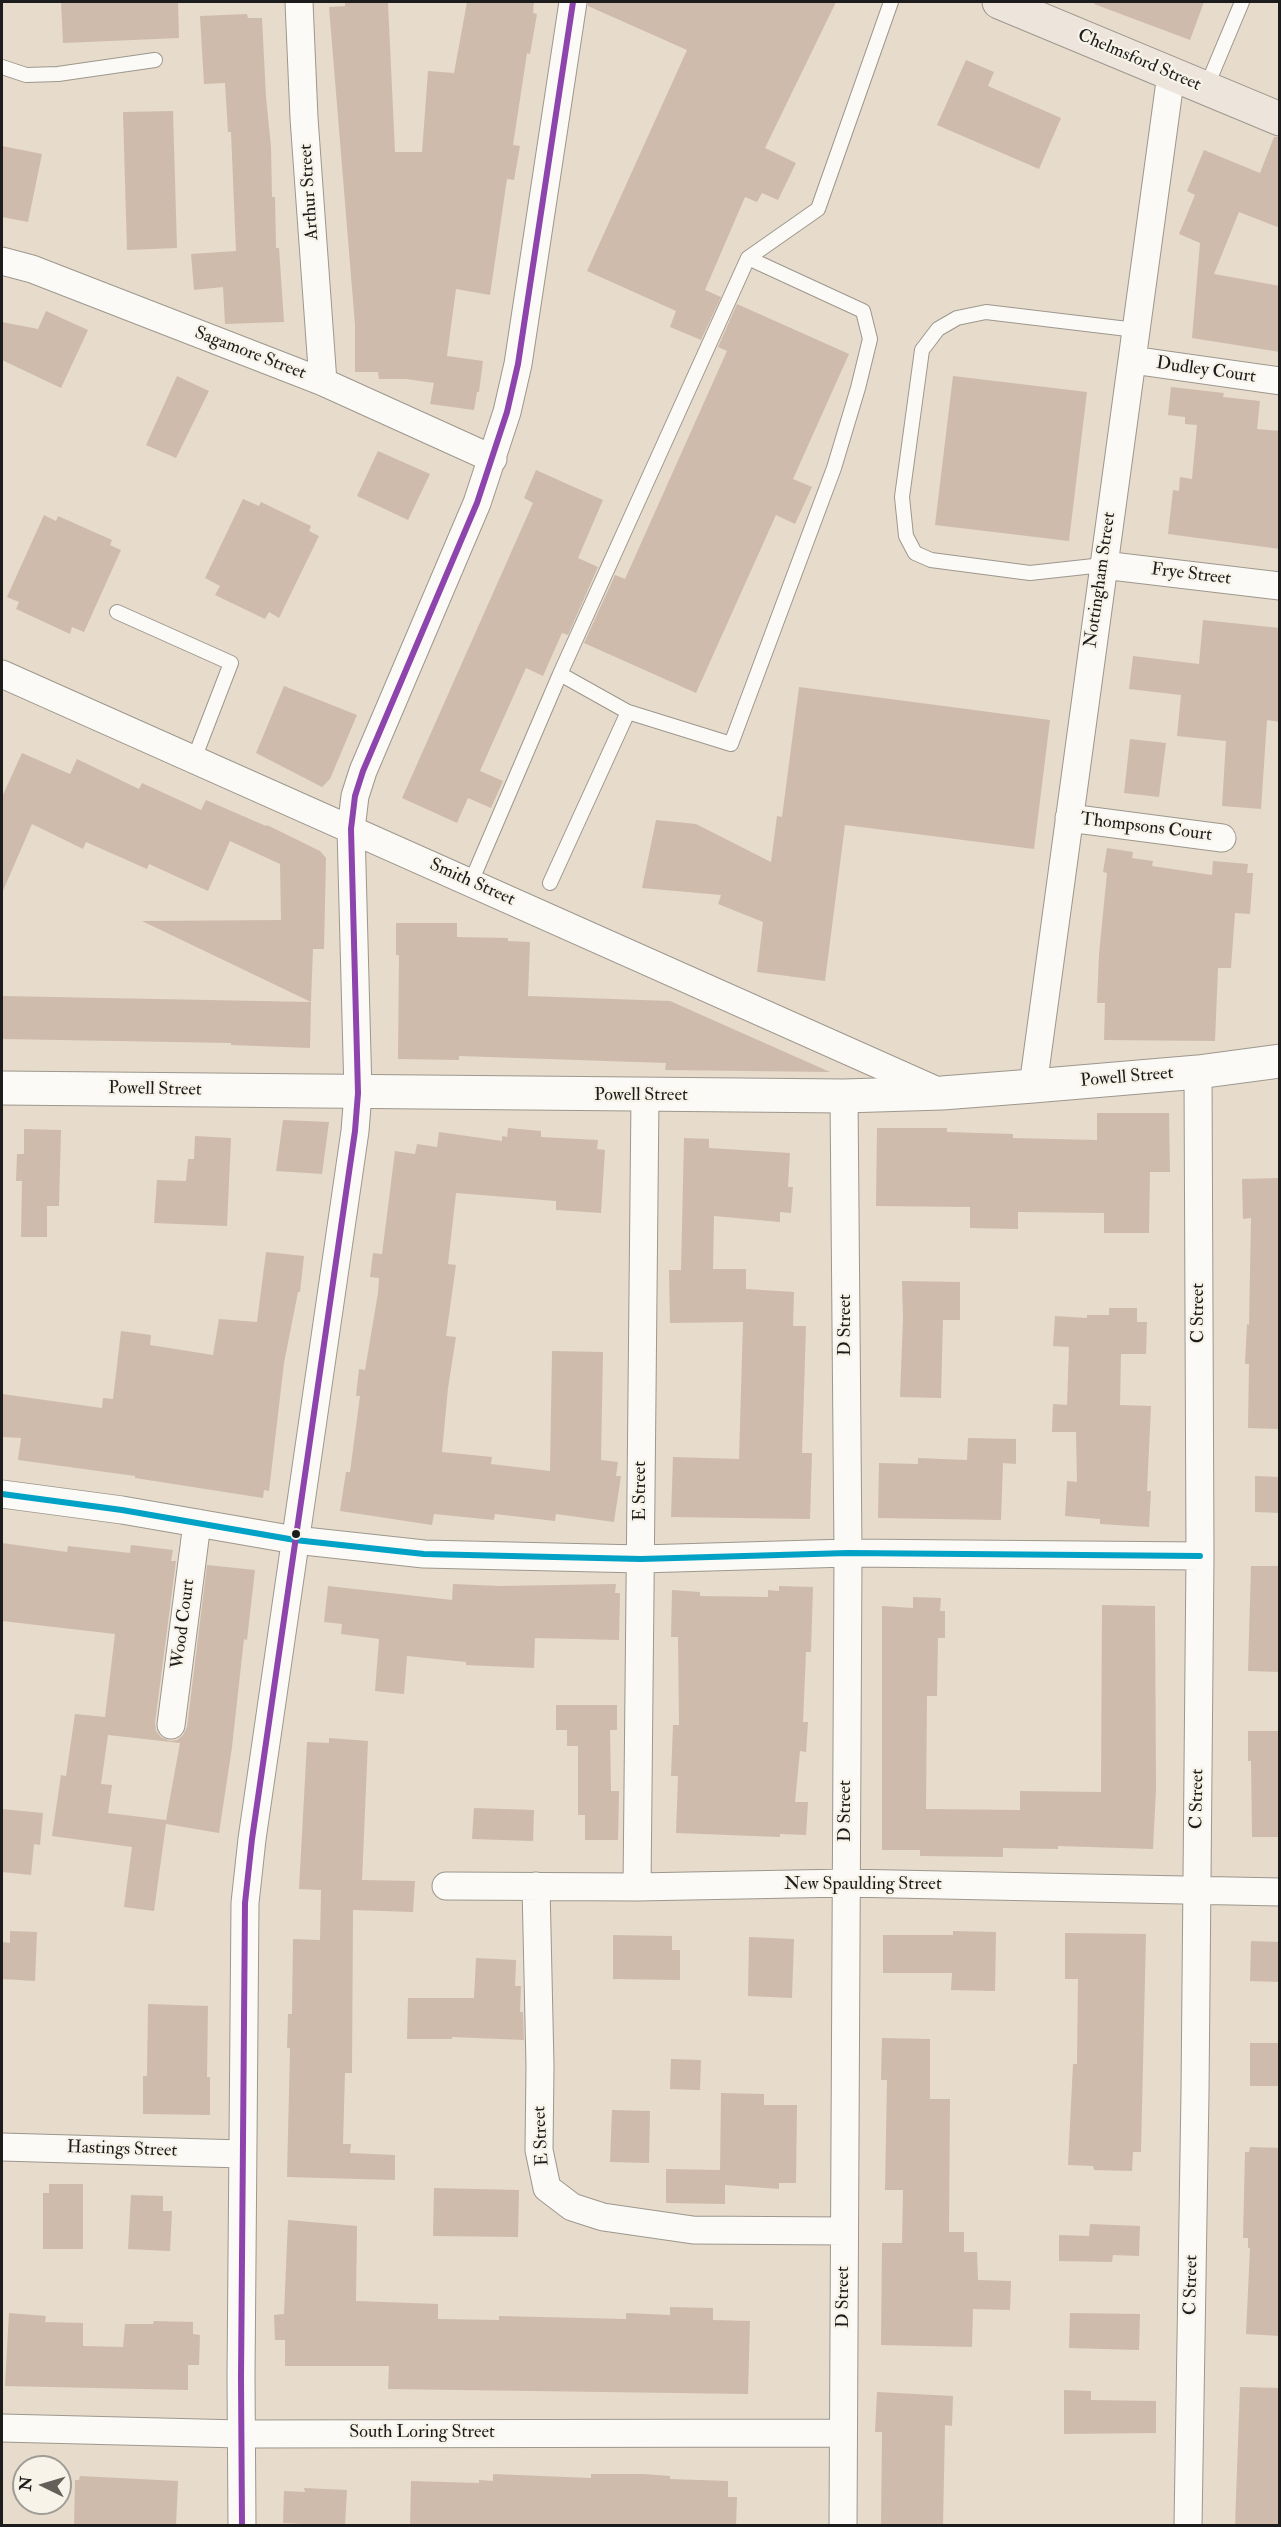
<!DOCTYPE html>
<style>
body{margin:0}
#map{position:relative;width:1281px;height:2527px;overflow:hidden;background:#e7dbcb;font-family:"IM FELL Double Pica",serif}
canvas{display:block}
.frame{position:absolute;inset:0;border:3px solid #1c1c1c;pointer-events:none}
.north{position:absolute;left:12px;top:2455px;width:60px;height:60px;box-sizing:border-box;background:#f7f3e8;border:2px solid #9f9d96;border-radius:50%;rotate:275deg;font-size:16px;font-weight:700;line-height:24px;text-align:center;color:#1c1c1c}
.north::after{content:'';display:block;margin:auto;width:21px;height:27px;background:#635f59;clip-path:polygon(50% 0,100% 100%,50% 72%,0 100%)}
</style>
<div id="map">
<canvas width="1281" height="2527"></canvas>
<div class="frame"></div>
<div class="north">N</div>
</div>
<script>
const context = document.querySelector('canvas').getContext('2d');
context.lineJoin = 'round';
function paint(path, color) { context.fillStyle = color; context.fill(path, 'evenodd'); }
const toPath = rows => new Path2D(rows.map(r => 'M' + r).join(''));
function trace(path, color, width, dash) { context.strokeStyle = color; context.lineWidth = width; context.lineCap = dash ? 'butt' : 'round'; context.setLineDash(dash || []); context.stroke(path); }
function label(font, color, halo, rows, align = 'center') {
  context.font = font + ' "IM FELL Double Pica",serif'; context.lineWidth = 4.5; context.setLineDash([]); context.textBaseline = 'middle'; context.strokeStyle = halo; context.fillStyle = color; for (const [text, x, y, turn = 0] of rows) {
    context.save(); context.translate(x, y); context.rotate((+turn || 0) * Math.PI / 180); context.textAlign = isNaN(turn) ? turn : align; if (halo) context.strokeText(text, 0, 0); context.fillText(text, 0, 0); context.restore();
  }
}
paint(toPath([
 [61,2,178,2,179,38,63,43],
 [345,2,388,3,395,152,422,152,428,71,454,73,467,2,534,2,533,13,537,14,530,54,527,53,513,145,520,146,514,180,507,179,490,295,456,289,447,356,483,361,479,392,477,392,474,410,430,404,434,383,406,379,379,379,378,372,355,372,355,325,329,7,345,6],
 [588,2,836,2,765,148,796,163,778,200,762,193,757,202,745,197,705,290,721,297,701,340,670,327,676,311,587,271,687,50,588,6],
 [1095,2,1204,2,1190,40,1094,4],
 [247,14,248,18,262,18,266,97,271,147,272,197,275,197,276,248,279,248,284,322,225,324,223,287,194,290,191,254,236,251,231,132,228,132,225,83,204,84,200,16],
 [966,60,994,72,988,86,1061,118,1039,169,937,125],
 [173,111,177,248,127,250,123,112],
 [1274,137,1280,137,1280,228,1239,212,1214,274,1280,286,1280,352,1192,338,1200,243,1179,234,1195,195,1187,191,1204,150,1260,173],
 [2,146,42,154,28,222,2,217],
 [737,304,849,354,793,479,812,487,795,524,776,515,696,693,584,643,615,575,625,579,727,351,718,347],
 [46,311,88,330,61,388,2,360,2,322,38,329],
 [177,376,209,391,176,458,146,445],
 [953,376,1087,392,1069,541,935,525],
 [1171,387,1224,393,1223,397,1260,401,1257,429,1280,431,1280,549,1168,534,1173,490,1179,491,1180,477,1192,479,1197,425,1185,424,1185,417,1168,415],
 [378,451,430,474,408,520,357,496],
 [536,470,603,500,578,558,598,567,568,635,562,633,543,676,526,668,480,771,503,781,491,808,468,798,457,823,402,798,533,503,524,498],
 [243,499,259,506,261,502,311,526,309,531,319,536,279,618,269,612,265,619,215,595,220,586,205,578],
 [44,515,56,521,58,516,112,540,110,545,121,550,84,632,72,627,70,634,16,609,19,602,7,597],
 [1203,620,1280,628,1280,722,1267,720,1261,809,1222,806,1226,741,1177,736,1181,695,1129,689,1133,656,1199,664],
 [284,686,357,715,330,779,322,787,256,753],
 [799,687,1050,720,1034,849,845,825,825,981,757,972,763,922,718,904,721,895,642,888,656,820,696,824,771,862,777,816,782,817],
 [1130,739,1166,743,1159,797,1124,793],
 [22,753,70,774,77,759,139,789,142,783,201,810,206,800,266,826,267,825,320,851,326,858,324,949,313,949,311,1002,142,921,281,920,280,864,230,841,208,891,149,864,147,869,86,842,83,849,32,824,2,893,2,797],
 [1107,848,1133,852,1132,858,1153,861,1152,866,1212,875,1213,861,1248,864,1247,873,1253,873,1250,914,1235,913,1231,968,1218,968,1215,1041,1104,1040,1105,1003,1097,1003,1099,954,1107,873,1103,872],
 [396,923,457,923,457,937,508,938,508,941,530,942,528,996,670,1001,830,1072,665,1070,666,1063,459,1056,459,1060,398,1059,399,955,396,955],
 [2,996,311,1002,310,1048,231,1045,231,1043,2,1039],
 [1097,1113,1169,1113,1170,1172,1150,1172,1149,1233,1104,1233,1104,1213,1018,1212,1018,1229,970,1228,970,1207,876,1206,877,1128,947,1128,947,1132,1013,1134,1013,1138,1097,1140],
 [283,1120,329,1122,322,1174,276,1171],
 [508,1128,541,1131,541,1137,598,1140,597,1149,605,1150,601,1213,556,1210,556,1201,456,1193,448,1264,456,1265,446,1336,456,1337,448,1388,442,1452,492,1457,491,1464,550,1471,552,1351,603,1352,601,1460,618,1462,616,1476,621,1476,614,1522,556,1514,555,1521,495,1514,494,1520,434,1514,432,1525,340,1511,346,1472,350,1472,360,1396,356,1396,359,1369,365,1370,378,1293,379,1278,370,1277,373,1253,382,1254,395,1151,415,1154,417,1144,437,1147,439,1132,502,1141,502,1136,507,1137],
 [24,1129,61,1130,59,1206,47,1206,47,1237,21,1237,22,1181,16,1181,17,1154,24,1154],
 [195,1136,231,1138,227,1226,154,1223,157,1180,186,1181,188,1159,194,1159],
 [684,1138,709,1139,709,1148,790,1153,788,1187,793,1187,791,1213,780,1212,780,1222,714,1216,713,1269,746,1269,746,1289,794,1292,793,1326,806,1326,802,1453,812,1453,810,1519,671,1517,673,1457,739,1459,743,1322,670,1323,669,1270,681,1270],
 [1280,1178,1280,1429,1248,1428,1249,1364,1245,1364,1247,1324,1249,1325,1251,1218,1243,1219,1242,1179],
 [266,1252,304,1256,300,1292,298,1292,284,1363,269,1491,264,1490,263,1498,135,1478,135,1476,18,1460,21,1438,2,1437,2,1394,102,1408,103,1398,113,1399,121,1331,151,1335,150,1345,213,1355,219,1319,257,1322],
 [902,1281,960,1282,960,1320,943,1320,941,1398,900,1397,903,1319],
 [1109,1308,1137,1308,1137,1322,1147,1322,1146,1354,1121,1354,1120,1405,1151,1406,1147,1491,1151,1491,1149,1527,1100,1524,1100,1519,1065,1516,1067,1481,1077,1482,1076,1432,1052,1432,1053,1404,1067,1405,1069,1347,1053,1346,1055,1316,1087,1318,1087,1315,1109,1315],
 [968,1438,1016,1439,1016,1464,1003,1463,1001,1520,878,1518,879,1463,918,1464,918,1458,967,1460],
 [1255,1476,1280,1477,1280,1513,1255,1512],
 [2,1543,67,1552,68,1546,130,1553,131,1545,173,1550,171,1561,176,1561,155,1723,156,1731,161,1737,170,1741,177,1740,183,1735,187,1727,207,1565,255,1570,247,1640,244,1639,232,1747,219,1833,166,1824,154,1911,124,1907,132,1847,52,1836,61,1775,66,1776,75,1714,105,1717,115,1634,2,1621],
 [108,1735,180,1743,166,1820,108,1813,112,1785,101,1784],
 [1251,1566,1280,1566,1280,1672,1248,1671],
 [453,1584,500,1586,616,1584,615,1593,620,1593,619,1640,535,1638,534,1668,466,1665,466,1662,407,1656,404,1694,375,1691,379,1639,341,1634,342,1624,324,1622,328,1586,452,1600],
 [779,1586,813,1587,811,1652,806,1652,803,1722,808,1722,806,1752,800,1751,795,1802,808,1802,806,1835,780,1834,780,1837,676,1833,678,1776,671,1776,673,1725,679,1725,678,1637,671,1637,672,1590,700,1592,700,1596,768,1597,768,1590,779,1591],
 [913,1597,941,1598,940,1611,945,1611,945,1638,938,1638,937,1696,927,1696,926,1809,1020,1810,1020,1791,1101,1792,1102,1605,1155,1606,1156,1789,1153,1849,1058,1846,1058,1849,1003,1848,1003,1857,920,1856,920,1850,882,1850,882,1606,913,1608],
 [556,1705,617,1705,617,1730,610,1730,611,1791,619,1791,618,1840,585,1840,585,1815,578,1815,578,1746,567,1746,567,1730,556,1730],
 [1248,1731,1280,1731,1280,1837,1252,1837,1251,1761,1248,1761],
 [329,1738,368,1741,362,1880,415,1881,413,1912,353,1910,352,2073,345,2073,343,2144,351,2144,350,2153,395,2155,395,2180,287,2177,290,2048,287,2048,288,2014,292,2014,293,1939,320,1940,321,1890,299,1889,307,1742,329,1743],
 [474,1808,534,1810,533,1841,472,1839],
 [2,1809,43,1813,40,1845,34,1844,31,1875,2,1872],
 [10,1931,37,1932,35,1981,2,1979,2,1942,10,1943],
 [953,1931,996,1932,995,1991,951,1990,952,1973,883,1973,883,1935,953,1935],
 [1065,1933,1146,1934,1141,2152,1133,2152,1132,2171,1094,2170,1093,2166,1068,2165,1073,2064,1077,2064,1078,1979,1065,1979],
 [613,1935,672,1936,672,1950,680,1950,680,1980,613,1979],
 [749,1937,794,1939,792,1998,748,1996],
 [1251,1941,1280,1942,1280,1982,1250,1981],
 [476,1958,516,1960,515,1986,521,1986,520,2012,523,2012,524,2040,452,2037,452,2039,407,2039,408,1998,474,1998],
 [148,2004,208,2006,207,2077,210,2077,210,2115,143,2114,143,2076,147,2076],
 [882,2038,930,2039,930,2099,950,2099,949,2232,964,2232,964,2252,977,2252,978,2280,1011,2281,1010,2310,973,2309,972,2347,881,2345,882,2243,902,2243,903,2190,885,2190,887,2080,881,2080],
 [1250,2043,1280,2043,1280,2086,1250,2086],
 [671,2059,701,2060,700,2090,670,2089],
 [721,2093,764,2094,764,2105,797,2105,796,2183,779,2183,779,2189,725,2185,725,2204,666,2203,666,2169,720,2170],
 [612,2110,650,2111,649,2163,610,2162],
 [1250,2147,1280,2148,1280,2336,1246,2334,1250,2248,1248,2248,1248,2238,1243,2238,1245,2152,1249,2152],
 [49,2184,83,2184,83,2249,43,2249,43,2193,49,2193],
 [434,2188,519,2190,518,2237,433,2236],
 [131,2195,163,2196,163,2211,172,2211,170,2251,128,2249],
 [288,2220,357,2226,356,2301,438,2304,438,2319,499,2320,499,2316,626,2319,626,2313,670,2315,670,2307,713,2308,713,2320,750,2321,748,2394,388,2389,389,2366,285,2366,285,2340,275,2340,274,2315,284,2314],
 [1090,2224,1140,2226,1139,2256,1113,2255,1112,2262,1059,2261,1059,2235,1089,2236],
 [9,2313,46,2316,45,2322,83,2323,83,2346,123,2347,125,2324,153,2324,154,2321,193,2322,193,2334,200,2335,199,2365,188,2365,188,2390,5,2386],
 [1070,2313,1140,2314,1139,2350,1069,2348],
 [1240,2387,1280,2388,1280,2526,1235,2526],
 [1064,2390,1091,2391,1091,2400,1156,2401,1156,2433,1064,2434],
 [877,2392,953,2396,952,2426,945,2425,943,2526,881,2526,882,2432,875,2432],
 [493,2474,591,2478,591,2474,644,2474,670,2476,670,2479,728,2481,728,2497,737,2497,736,2526,410,2526,411,2481,479,2483,479,2480,493,2481],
 [80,2476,178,2481,176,2526,74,2526,75,2480,79,2480],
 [304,2488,347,2490,345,2526,283,2523,284,2491,305,2492]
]), '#cebbac');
const service = toPath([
 [2,67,26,75,58,74,155,60],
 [1206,88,1242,2],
 [748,258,863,311,870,339,858,388,834,468,731,744,628,712,560,674,748,258,818,209,891,2],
 [1103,565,1030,573,931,560,915,553,906,536,902,497,922,350,938,329,957,318,986,312,1136,330],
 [117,612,231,663,194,759],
 [471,882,560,674],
 [550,883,628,712]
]);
const minor = toPath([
 [299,2,304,118,323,382],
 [2,261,32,269,323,382,493,459],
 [1132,360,1280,381],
 [1103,565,1280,586],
 [2,674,940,1092],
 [1069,818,1222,838],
 [1033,1086,1171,74],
 [2,1494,122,1510,295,1540,424,1554,641,1559,848,1553,1200,1556],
 [171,1725,197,1523],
 [446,1886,637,1887,846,1883,1280,1892],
 [536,1886,540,2066,539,2150,547,2188,572,2207,603,2217,693,2230,844,2231],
 [637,1887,645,1096],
 [2,2147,242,2154],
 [2,2428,240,2434,843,2433],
 [242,2526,241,2377,245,1903,252,1839,355,1131,358,1093,351,829,355,796,363,771,477,503,507,412,518,364,573,2],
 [843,2526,848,1553,844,1096],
 [1188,2526,1195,2092,1200,1556,1198,1072]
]);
const tertiary = toPath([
 [2,1088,844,1096,942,1093,1033,1086,1198,1072,1280,1061]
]);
const primary = toPath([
 [999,2,1280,119]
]);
trace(service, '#9d978d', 16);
trace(minor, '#9d978d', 29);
trace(tertiary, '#9d978d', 35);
trace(primary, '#9d978d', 35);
trace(service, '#fbfaf7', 14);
trace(minor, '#fbfaf7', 27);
trace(tertiary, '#fbfaf7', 33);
trace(primary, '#ede4dc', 33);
trace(toPath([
 [2,1494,122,1510,295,1540,424,1554,641,1559,848,1553,1200,1556]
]), '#01a2c5', 6);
trace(toPath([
 [242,2526,241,2377,245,1903,252,1839,355,1131,358,1093,351,829,355,796,363,771,477,503,507,412,518,364,573,2]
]), '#8e44ad', 6);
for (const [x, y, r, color] of [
 [296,1534,5,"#1c1c1c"]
]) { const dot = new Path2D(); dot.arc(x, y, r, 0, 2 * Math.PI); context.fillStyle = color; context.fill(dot); trace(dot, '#f7f3e8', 2); }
label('18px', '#1c1c1c', '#f7f3e8', [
 ["Chelmsford Street",1139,61,23],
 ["Arthur Street",310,192,-94],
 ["Sagamore Street",250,354,21],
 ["Dudley Court",1206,371,8],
 ["Frye Street",1191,575,7],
 ["Nottingham Street",1101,580,-82],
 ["Thompsons Court",1146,828,7],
 ["Smith Street",472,883,24],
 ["Powell Street",1127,1078,-5],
 ["Powell Street",155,1090,1],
 ["Powell Street",641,1096],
 ["C Street",1199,1313,-90],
 ["D Street",846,1325,-90],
 ["E Street",641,1491,-90],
 ["Wood Court",184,1624,-83],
 ["C Street",1198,1799,-89],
 ["D Street",846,1811,-90],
 ["New Spaulding Street",863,1885],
 ["E Street",542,2136,-93],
 ["Hastings Street",122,2150,2],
 ["C Street",1192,2285,-89],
 ["D Street",844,2297,-90],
 ["South Loring Street",422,2433]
]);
</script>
